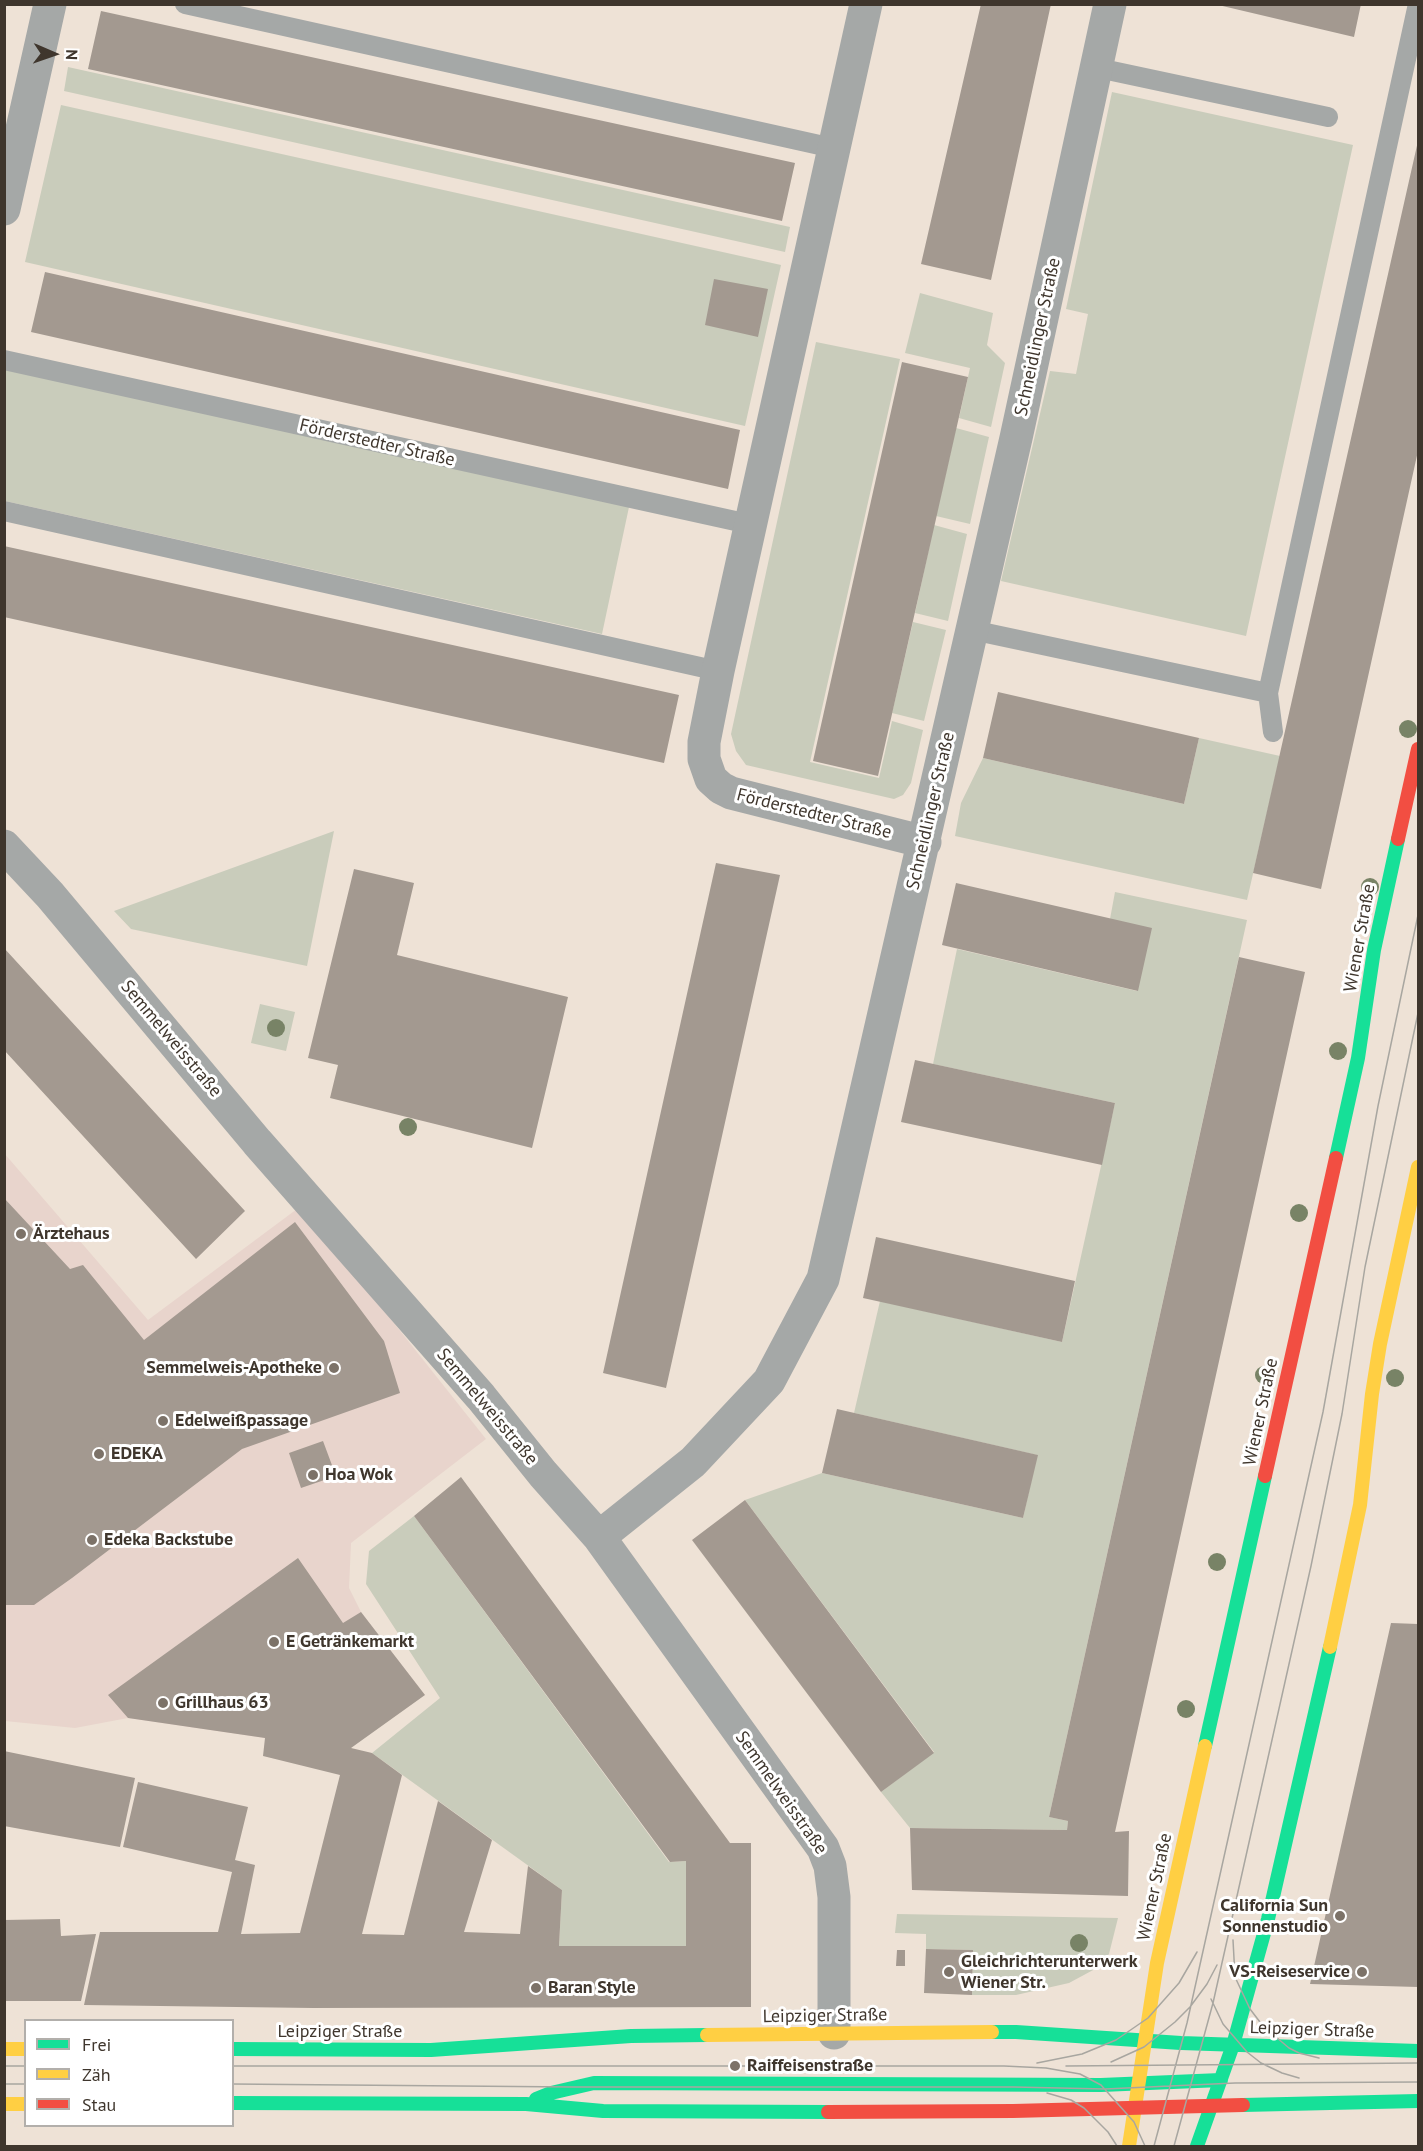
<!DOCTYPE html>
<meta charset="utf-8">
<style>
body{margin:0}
#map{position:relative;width:1423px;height:2151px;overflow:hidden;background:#eee2d6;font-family:"PT Sans",sans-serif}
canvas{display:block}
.frame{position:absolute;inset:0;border:6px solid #3f362d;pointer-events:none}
.legend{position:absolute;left:24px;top:2019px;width:210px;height:108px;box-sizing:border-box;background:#fff;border:2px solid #b2afab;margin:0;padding:8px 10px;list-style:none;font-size:18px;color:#3f362d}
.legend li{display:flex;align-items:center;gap:12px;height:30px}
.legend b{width:30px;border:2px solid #b2afab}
.north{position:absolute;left:24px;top:24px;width:60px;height:60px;-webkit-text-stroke:4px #fff;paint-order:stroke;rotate:92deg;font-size:16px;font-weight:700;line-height:24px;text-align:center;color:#3f362d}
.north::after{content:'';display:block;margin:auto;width:21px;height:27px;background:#3f362d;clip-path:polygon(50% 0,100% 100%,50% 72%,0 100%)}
</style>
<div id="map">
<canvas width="1423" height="2151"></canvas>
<div class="frame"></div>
<ul class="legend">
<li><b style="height:8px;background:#16e098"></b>Frei</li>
<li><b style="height:8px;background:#ffcf43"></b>Zäh</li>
<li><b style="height:8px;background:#f24e42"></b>Stau</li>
</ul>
<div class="north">N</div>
</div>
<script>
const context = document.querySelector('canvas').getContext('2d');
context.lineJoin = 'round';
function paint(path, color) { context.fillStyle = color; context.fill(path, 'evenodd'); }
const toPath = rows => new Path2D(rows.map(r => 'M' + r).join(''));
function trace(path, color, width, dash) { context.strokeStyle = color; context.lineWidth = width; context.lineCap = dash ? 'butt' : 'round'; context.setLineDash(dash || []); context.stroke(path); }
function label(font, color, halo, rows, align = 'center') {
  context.font = font + ' "PT Sans",sans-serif'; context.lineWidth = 6; context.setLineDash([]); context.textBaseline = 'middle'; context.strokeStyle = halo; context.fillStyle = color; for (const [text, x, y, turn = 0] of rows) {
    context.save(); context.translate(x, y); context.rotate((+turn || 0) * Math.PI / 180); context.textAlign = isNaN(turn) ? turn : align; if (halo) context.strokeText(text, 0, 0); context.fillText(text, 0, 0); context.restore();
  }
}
paint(toPath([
 [4,1153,148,1320,301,1206,486,1439,351,1543,349,1588,361,1612,425,1695,265,1738,128,1718,75,1728,5,1721]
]), '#e8d4cc');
paint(toPath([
 [68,67,790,227,785,252,64,91],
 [1112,92,1353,145,1246,636,1001,581,1050,371,1076,374,1088,314,1066,309],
 [61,105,781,265,745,426,25,262],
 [920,293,993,313,987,345,1005,363,991,427,959,418,970,368,905,353],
 [816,342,900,359,810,762,879,778,892,721,923,730,911,783,903,795,894,799,746,765,736,751,731,734],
 [5,368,629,507,602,634,5,501],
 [956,428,989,437,970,524,936,516],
 [934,525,967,534,948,621,915,613],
 [913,622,946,630,924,721,892,713],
 [1199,738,1280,756,1247,900,955,836,961,803,983,758,1184,804],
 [334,831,307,966,131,929,114,911],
 [1115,892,1247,920,1049,1817,1068,1821,1067,1830,910,1828,881,1792,934,1752,745,1500,822,1473,1023,1518,1037,1455,854,1413,880,1301,1062,1342,1115,1103,933,1064,957,949,1137,991,1110,919],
 [260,1004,295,1012,286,1051,251,1043],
 [414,1516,669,1862,686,1861,686,1946,559,1946,562,1890,372,1753,440,1698,366,1584,369,1551],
 [897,1914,1118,1918,1109,1954,1095,1969,1069,1983,1016,1995,972,1995,973,1950,926,1949,926,1934,895,1933]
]), '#c9ccbb');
paint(toPath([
 [981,4,1051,4,991,280,921,264],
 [1214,4,1361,4,1354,37],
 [101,11,795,163,782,221,88,69],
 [1418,141,1418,451,1321,889,1253,873],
 [45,272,740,430,728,489,31,332],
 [714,279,768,289,758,337,705,325],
 [902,362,968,377,878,776,813,761],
 [4,546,679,695,664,763,4,617],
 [998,692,1199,738,1184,804,983,758],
 [716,863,780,875,666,1388,603,1373],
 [354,869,414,883,397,955,568,997,532,1148,330,1098,338,1065,308,1058],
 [956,883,1152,928,1138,991,942,945],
 [4,948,245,1211,196,1259,4,1050],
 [1239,957,1305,972,1115,1832,1129,1831,1128,1896,912,1890,910,1828,1067,1830,1068,1821,1049,1817],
 [915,1060,1115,1103,1102,1165,901,1122],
 [4,1198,70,1269,83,1265,144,1340,295,1222,384,1341,400,1393,242,1449,72,1578,34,1605,4,1605],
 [876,1237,1075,1281,1062,1342,863,1298],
 [837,1409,1038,1455,1023,1518,822,1473],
 [323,1441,336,1476,301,1488,289,1453],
 [461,1477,730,1843,751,1843,751,2007,313,2008,84,2005,100,1932,218,1932,232,1872,123,1847,138,1782,248,1807,235,1860,255,1865,241,1934,300,1933,340,1775,263,1756,265,1738,128,1718,108,1695,298,1558,343,1623,361,1612,425,1695,351,1748,372,1753,402,1775,362,1934,404,1935,438,1801,492,1840,464,1932,520,1934,528,1866,562,1890,559,1946,686,1946,686,1861,670,1862,414,1516],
 [745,1500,934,1753,881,1792,692,1540],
 [1391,1623,1418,1624,1418,1987,1310,1984],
 [4,1751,135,1778,120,1847,4,1826],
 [60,1919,61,1936,96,1934,81,2001,4,2001,4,1920],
 [926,1949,973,1950,972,1995,924,1993],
 [897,1950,905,1950,905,1966,896,1966]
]), '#a39990');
trace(toPath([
 [185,4,833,148],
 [1098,68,1328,117],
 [4,360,749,524],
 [4,511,718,671],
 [972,630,1268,693],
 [1273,732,1268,693,1418,4]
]), '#a5a8a7', 20);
trace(toPath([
 [866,4,718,671,704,742,704,759,711,779,721,788,731,793,925,842],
 [4,209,50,4],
 [4,846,50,895,257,1142,481,1397,543,1474,599,1537,823,1848,830,1866,834,1897,834,2033],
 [599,1537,693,1462,769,1381,823,1279,1016,438,1110,4]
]), '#a5a8a7', 33);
trace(toPath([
 [1336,1158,1358,1058,1374,950,1398,839],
 [1205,1746,1265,1476],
 [992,2032,1016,2032,1181,2043,1418,2051],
 [232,2049,431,2050,631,2036,707,2035],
 [536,2099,551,2093,594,2083,1101,2085,1221,2080],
 [232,2103,526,2104,603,2111,828,2112],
 [1243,2105,1418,2101],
 [1197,2146,1233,2045,1268,1919,1330,1647]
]), '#16e098', 14);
trace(toPath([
 [1330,1647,1360,1505,1372,1394,1380,1344,1418,1167],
 [707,2035,992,2032],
 [4,2049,26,2049],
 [4,2104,26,2104],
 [1129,2146,1157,1963,1205,1746]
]), '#ffcf43', 14);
trace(toPath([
 [1398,839,1418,749],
 [1265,1476,1336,1158],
 [828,2112,1013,2111,1243,2105]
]), '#f24e42', 14);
trace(toPath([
 [1233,1940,1235,1977,1250,2009,1263,2026,1289,2048,1299,2053,1319,2058],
 [1211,1999,1223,2024,1247,2052,1261,2063,1282,2073,1299,2078],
 [1111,2062,1144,2047,1175,2022,1190,2007,1207,1984,1217,1965],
 [1037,2063,1082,2054,1116,2040,1148,2018,1179,1983,1197,1952],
 [4,2066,26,2066],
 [232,2066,1004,2066,1046,2068,1080,2074,1101,2085,1134,2122,1145,2146],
 [1066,2066,1418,2063],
 [4,2084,26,2084],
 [232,2084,572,2087,1014,2087,1105,2089,1235,2083,1418,2082],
 [1047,2093,1071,2100,1084,2108,1108,2132,1117,2146],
 [1154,2146,1187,2023,1323,1412,1378,1106,1418,915],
 [1174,2146,1213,2003,1311,1566,1342,1414,1365,1267,1418,1013]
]), '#a8a6a0', 1.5);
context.fillStyle = '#788366';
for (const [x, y] of [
 [1408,729],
 [1370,887],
 [276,1028],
 [1338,1051],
 [408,1127],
 [1299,1213],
 [1264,1375],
 [1395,1378],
 [1217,1562],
 [1186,1709],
 [1079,1943]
]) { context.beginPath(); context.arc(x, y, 9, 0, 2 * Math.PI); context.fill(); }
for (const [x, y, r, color] of [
 [21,1234,6,"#7c7268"],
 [334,1368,6,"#7c7268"],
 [163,1421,6,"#7c7268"],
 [99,1454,6,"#7c7268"],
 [313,1475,6,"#7c7268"],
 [92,1540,6,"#7c7268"],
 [274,1642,6,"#7c7268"],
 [163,1703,6,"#7c7268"],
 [1340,1916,6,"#7c7268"],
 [949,1972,6,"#7c7268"],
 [1362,1972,6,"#7c7268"],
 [536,1988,6,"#7c7268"],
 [735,2066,6,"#7c7268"]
]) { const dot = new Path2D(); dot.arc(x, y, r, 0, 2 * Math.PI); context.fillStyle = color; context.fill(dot); trace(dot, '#fff', 2); }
label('18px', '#3f362d', '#fff', [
 ["Schneidlinger Straße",1038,337,-78],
 ["Förderstedter Straße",377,443,13],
 ["Schneidlinger Straße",931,811,-77],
 ["Förderstedter Straße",814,814,14],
 ["Wiener Straße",1360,938,-80],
 ["Semmelweisstraße",171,1039,50],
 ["Semmelweisstraße",487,1407,50],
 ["Wiener Straße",1261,1412,-78],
 ["Semmelweisstraße",781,1793,55],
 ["Wiener Straße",1155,1887,-78],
 ["Leipziger Straße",825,2016,-1],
 ["Leipziger Straße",1312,2030,2],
 ["Leipziger Straße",340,2032]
]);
label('bold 18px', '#3f362d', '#fff', [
 ["Ärztehaus",33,1234],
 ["Semmelweis-Apotheke",322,1368,"right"],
 ["Edelweißpassage",175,1421],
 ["EDEKA",111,1454],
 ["Hoa Wok",325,1475],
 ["Edeka Backstube",104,1540],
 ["E Getränkemarkt",286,1642],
 ["Grillhaus 63",175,1703],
 ["California Sun",1328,1906,"right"],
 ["Sonnenstudio",1328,1927,"right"],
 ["Gleichrichterunterwerk",961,1962],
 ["Wiener Str.",961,1983],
 ["VS-Reiseservice",1350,1972,"right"],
 ["Baran Style",548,1988],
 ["Raiffeisenstraße",747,2066]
], 'left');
</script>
